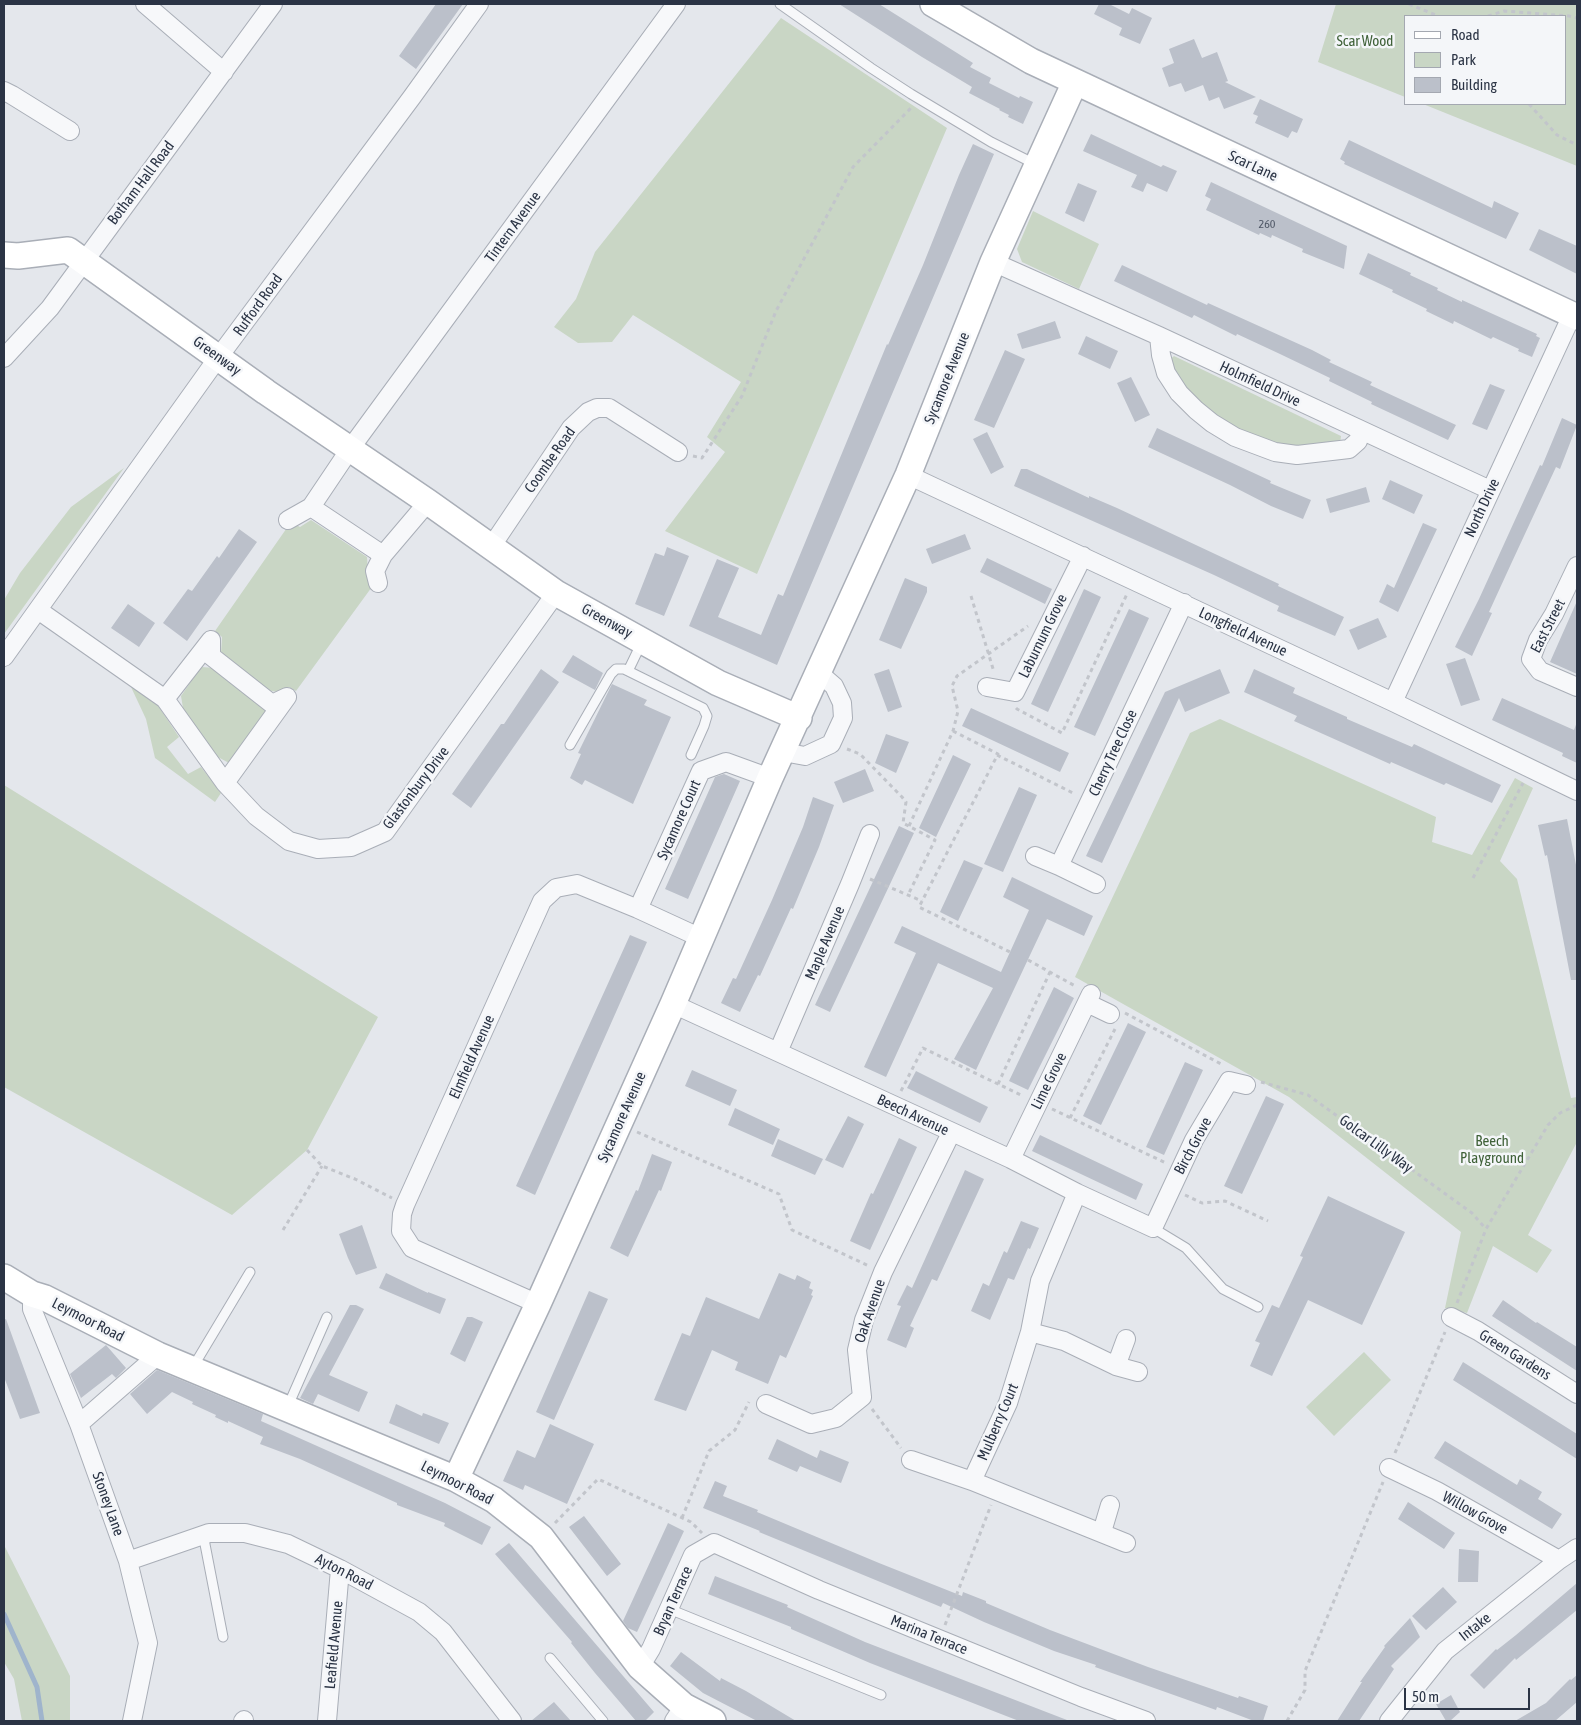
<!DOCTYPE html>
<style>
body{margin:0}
#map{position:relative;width:1581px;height:1725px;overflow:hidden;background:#e4e7ec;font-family:"Asap Condensed",sans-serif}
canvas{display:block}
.frame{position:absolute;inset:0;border:5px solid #2b3445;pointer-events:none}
.legend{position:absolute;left:1404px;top:15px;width:162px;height:90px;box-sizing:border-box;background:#f4f6f9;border:1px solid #a4a8b1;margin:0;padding:6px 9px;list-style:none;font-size:15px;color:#2b3445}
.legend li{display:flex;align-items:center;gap:10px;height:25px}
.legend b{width:25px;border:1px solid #a4a8b1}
.scale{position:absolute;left:1404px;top:1688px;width:126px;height:22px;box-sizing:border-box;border:2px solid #2b3445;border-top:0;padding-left:6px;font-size:15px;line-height:18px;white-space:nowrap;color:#2b3445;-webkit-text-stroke:4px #f4f6f9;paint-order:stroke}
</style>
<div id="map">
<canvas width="1581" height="1725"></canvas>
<div class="frame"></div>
<ul class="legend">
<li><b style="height:6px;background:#fff"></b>Road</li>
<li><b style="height:14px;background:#c9d6c5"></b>Park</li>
<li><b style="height:14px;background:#bbc0ca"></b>Building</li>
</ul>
<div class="scale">50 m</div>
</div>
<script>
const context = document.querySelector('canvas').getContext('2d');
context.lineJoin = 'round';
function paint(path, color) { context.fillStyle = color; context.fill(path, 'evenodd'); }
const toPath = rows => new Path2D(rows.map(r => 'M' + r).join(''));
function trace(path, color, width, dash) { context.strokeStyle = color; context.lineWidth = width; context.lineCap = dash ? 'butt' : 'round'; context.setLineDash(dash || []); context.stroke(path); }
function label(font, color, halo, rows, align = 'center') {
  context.font = font + ' "Asap Condensed",sans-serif'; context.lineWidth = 5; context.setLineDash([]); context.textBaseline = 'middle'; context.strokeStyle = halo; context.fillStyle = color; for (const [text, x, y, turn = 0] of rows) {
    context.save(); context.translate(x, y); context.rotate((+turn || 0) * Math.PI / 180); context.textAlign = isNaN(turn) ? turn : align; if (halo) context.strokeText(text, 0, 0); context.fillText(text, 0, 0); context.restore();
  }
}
paint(toPath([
 [1336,4,1577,4,1577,166,1423,104,1565,104,1565,16,1405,16,1405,97,1318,62],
 [781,18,947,128,757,574,665,531,725,452,707,437,741,382,633,315,612,342,578,343,554,327,576,299,595,252],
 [1033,211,1099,244,1079,289,1022,262,1017,249],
 [1174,356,1341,436,1340,444,1331,449,1279,447,1231,430,1182,388,1168,361],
 [124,468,4,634,4,600,20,573,71,507],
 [311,520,367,557,368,573,377,580,296,691,289,687,277,692,267,690,221,654,222,637,215,631,291,522,300,527],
 [201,667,215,668,265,705,267,716,229,763,216,756,183,708,181,696],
 [131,687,139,690,155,701,179,737,167,747,188,774,201,767,221,793,215,802,155,758,146,719],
 [1220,719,1436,817,1432,842,1472,855,1515,778,1533,788,1500,861,1517,879,1571,1098,1577,1097,1577,1142,1528,1235,1552,1250,1537,1273,1493,1246,1467,1313,1445,1308,1461,1232,1289,1097,1075,977,1190,733],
 [4,785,378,1017,307,1150,232,1215,4,1087],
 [1364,1352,1391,1380,1334,1436,1306,1407],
 [4,1545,70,1676,70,1721,22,1721,14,1679,4,1662]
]), '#c9d6c5');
trace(toPath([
 [4,1614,37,1687,42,1721]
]), '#9fb4cc', 5);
paint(toPath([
 [436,4,463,4,416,69,399,56],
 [839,4,879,4,973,63,970,67,991,78,989,83,1019,98,1020,96,1033,102,1023,124,1008,117,1009,115,999,110,1000,109,969,93,972,87,922,57],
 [1099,4,1109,4,1129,14,1132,8,1152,18,1140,44,1119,35,1122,28,1094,14],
 [1194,39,1202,58,1217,52,1228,81,1225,82,1256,97,1224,109,1219,97,1209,101,1203,85,1185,92,1181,83,1169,87,1162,68,1174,63,1169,49],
 [1260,99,1303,119,1297,133,1292,131,1288,138,1255,123,1258,116,1253,114],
 [1091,134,1161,167,1163,165,1177,171,1167,192,1147,183,1143,192,1131,187,1137,175,1083,151],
 [1349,140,1492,208,1494,201,1519,213,1506,239,1344,164,1345,162,1340,159],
 [973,144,994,154,777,665,689,626,717,559,739,568,718,617,761,635,778,594,783,596,887,344,888,345,923,265,959,175],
 [1211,182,1347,246,1344,269,1302,252,1303,249,1272,235,1271,238,1260,233,1259,235,1206,210,1211,199,1205,196],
 [1078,183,1097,191,1084,222,1065,213],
 [1539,229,1577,246,1577,274,1529,250],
 [1368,253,1411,273,1410,275,1438,288,1437,290,1462,302,1462,300,1537,334,1536,336,1540,338,1532,357,1518,351,1519,349,1493,337,1491,339,1454,321,1453,324,1426,311,1427,309,1392,292,1393,290,1359,274],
 [1122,265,1207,305,1208,303,1312,350,1331,360,1329,362,1372,382,1370,385,1456,425,1448,440,1371,404,1372,402,1329,381,1330,378,1280,354,1237,334,1236,336,1194,315,1192,318,1114,281],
 [1055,321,1061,338,1022,349,1017,334],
 [1086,336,1118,351,1110,369,1078,354],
 [1005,350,1025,359,994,428,974,420],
 [1131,377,1150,415,1135,422,1117,383],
 [1490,384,1505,390,1487,430,1472,424],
 [1562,418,1577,425,1560,469,1556,467,1511,564,1489,612,1492,613,1472,656,1455,647,1479,599,1540,465,1542,466],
 [1157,428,1271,481,1270,483,1311,500,1303,519,1271,506,1230,485,1148,447],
 [987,432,1004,467,991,474,973,439],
 [1021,469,1027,469,1089,498,1089,496,1117,508,1279,584,1278,586,1344,617,1335,636,1277,611,1279,606,1214,575,1014,486],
 [1390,480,1423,495,1414,514,1382,499],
 [1366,487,1370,502,1330,513,1326,499],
 [1423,523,1437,529,1398,612,1379,602,1387,584,1394,588],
 [239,529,257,542,187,641,163,623,188,589,192,591,217,556,219,558],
 [965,534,971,549,932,564,926,549],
 [667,547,689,556,664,616,635,604,655,553,664,556],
 [987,558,1052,589,1045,604,980,572],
 [905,578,927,587,927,592,901,649,879,640],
 [1084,589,1101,597,1048,712,1031,704],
 [1577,601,1577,674,1550,662],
 [128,604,155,623,139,647,111,628],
 [1129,609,1149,618,1095,736,1074,727],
 [1378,618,1387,637,1358,650,1349,630],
 [573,655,603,673,595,690,562,672],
 [1465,658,1480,700,1461,706,1446,664],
 [541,669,559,682,471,808,452,794,501,724,504,724],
 [889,669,902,707,888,712,874,674],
 [1220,669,1230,693,1185,712,1179,698,1102,863,1086,856,1165,692],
 [1254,669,1295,688,1293,693,1347,717,1347,719,1412,747,1414,744,1501,785,1492,803,1446,783,1444,785,1391,762,1390,764,1294,721,1297,716,1244,692],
 [612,684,647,700,644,705,671,717,633,804,585,780,582,785,570,778,581,754,578,753],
 [1502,698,1574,730,1577,722,1577,763,1562,756,1563,753,1492,720],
 [971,708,1069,753,1060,772,962,726],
 [886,734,909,742,896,773,875,763],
 [953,755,971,764,936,837,919,828],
 [865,769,874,791,843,803,834,782],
 [724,774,740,781,688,899,665,889,715,777],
 [1019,787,1037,795,1003,872,984,864],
 [813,797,834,805,819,847,793,909,791,908,760,976,758,975,740,1012,721,1003,733,978,736,979,772,900,803,827],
 [1567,819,1577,870,1577,980,1571,980,1547,855,1545,856,1538,825],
 [899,826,914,833,830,1012,815,1005],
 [964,860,983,868,958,921,940,912],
 [1012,877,1093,916,1084,936,1047,919,976,1070,954,1059,993,988,938,963,886,1077,864,1067,916,953,894,943,902,926,1001,972,1029,910,1003,897],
 [630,935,647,942,535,1195,516,1186],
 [1054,987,1074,998,1028,1090,1009,1081],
 [1128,1023,1146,1032,1101,1125,1083,1116],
 [1185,1062,1203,1070,1164,1155,1146,1147],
 [692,1070,737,1090,730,1106,685,1086],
 [916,1071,988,1107,980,1123,907,1088],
 [1266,1096,1284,1104,1242,1194,1224,1186],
 [735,1108,780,1129,773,1145,728,1125],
 [848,1116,864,1124,843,1168,825,1160],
 [1040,1135,1143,1184,1136,1200,1032,1151],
 [899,1138,917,1147,870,1250,850,1241,871,1193,873,1194],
 [778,1139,823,1159,815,1175,771,1156],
 [652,1154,672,1162,661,1191,659,1190,628,1257,610,1248,636,1190,638,1191],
 [965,1170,984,1179,937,1281,932,1279,910,1326,914,1328,906,1348,887,1340,901,1306,897,1305,907,1285,912,1288],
 [1328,1196,1405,1232,1362,1325,1308,1300,1272,1376,1250,1366,1260,1343,1255,1341,1272,1305,1279,1308,1303,1257,1300,1256],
 [1021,1221,1039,1228,1030,1249,1028,1248,1014,1280,1008,1278,990,1320,971,1311,983,1283,989,1286,1004,1251,1007,1253],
 [362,1225,377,1268,356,1275,348,1258,339,1234],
 [386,1273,428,1293,428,1292,446,1299,440,1314,379,1288],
 [779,1273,795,1280,797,1275,811,1282,809,1288,813,1290,811,1295,813,1296,786,1358,780,1355,768,1384,735,1370,738,1362,712,1350,686,1411,654,1400,682,1333,690,1336,706,1297,759,1319],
 [589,1291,608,1299,554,1420,536,1412],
 [1503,1300,1536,1323,1537,1322,1577,1347,1577,1371,1492,1316],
 [350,1305,356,1305,364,1309,329,1375,368,1392,359,1412,318,1394,313,1404,300,1398],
 [467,1317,472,1317,483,1322,465,1362,450,1354],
 [6,1319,40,1413,20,1419,4,1377,4,1320],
 [106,1345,126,1368,116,1378,112,1374,81,1398,70,1374],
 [1463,1362,1577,1434,1577,1459,1453,1380],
 [157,1370,263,1414,261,1421,445,1503,491,1527,482,1545,444,1526,445,1523,397,1505,397,1503,300,1459,260,1444,263,1437,228,1421,228,1423,215,1417,216,1415,192,1404,193,1402,172,1392,147,1414,130,1394],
 [396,1404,422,1416,423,1413,426,1414,449,1423,439,1444,389,1423],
 [550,1424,594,1444,567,1504,525,1485,523,1490,503,1481,517,1450,535,1458],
 [777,1439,817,1458,820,1450,849,1462,841,1483,800,1466,797,1472,768,1459],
 [1445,1441,1517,1485,1520,1479,1542,1492,1538,1499,1562,1514,1552,1529,1434,1458],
 [715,1481,727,1486,723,1496,758,1510,757,1512,879,1563,962,1596,963,1592,986,1601,986,1603,1050,1630,1148,1667,1238,1698,1239,1696,1268,1706,1263,1721,1254,1721,1217,1707,1216,1710,1095,1667,1096,1665,1054,1651,984,1622,943,1603,941,1607,759,1532,760,1531,703,1508],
 [1408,1502,1455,1533,1444,1549,1398,1519],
 [584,1516,621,1564,607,1576,569,1527],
 [668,1523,684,1531,637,1632,628,1628,623,1621],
 [509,1543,654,1712,645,1721,636,1721,595,1673,571,1643,572,1642,495,1554],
 [1459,1549,1479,1551,1478,1582,1458,1582],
 [715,1576,788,1605,787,1607,865,1642,1067,1720,1067,1721,1019,1721,870,1663,791,1629,791,1627,708,1594],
 [1577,1583,1577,1610,1516,1660,1515,1658,1484,1689,1470,1675,1496,1649,1497,1650,1516,1635],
 [1443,1587,1457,1602,1426,1630,1412,1616],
 [1410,1618,1420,1637,1391,1666,1394,1669,1359,1721,1337,1721,1362,1682,1360,1682,1385,1647,1384,1646],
 [681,1652,720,1681,721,1678,746,1691,796,1721,757,1721,703,1693,670,1666],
 [1577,1675,1577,1702,1555,1721,1515,1721,1546,1703,1570,1679,1571,1680],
 [1451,1695,1460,1712,1450,1721,1446,1721,1436,1704],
 [554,1702,571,1721,531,1721]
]), '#bbc0ca');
const lane = toPath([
 [780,4,871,68,911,94,991,142,1037,165],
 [628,671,642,642],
 [570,745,611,674,616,669,624,669,703,708,707,716,704,726,691,755],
 [1153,1228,1186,1248,1223,1289,1258,1307],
 [193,1367,250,1272],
 [288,1406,327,1317],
 [203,1534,223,1637],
 [669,1609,881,1695],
 [550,1658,603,1721]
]);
const street = toPath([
 [145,4,224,72],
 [4,91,12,95,70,131],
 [993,262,1159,336,1490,490],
 [1159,336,1161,355,1166,373,1179,393,1196,410,1212,423,1235,437,1275,452,1297,455,1349,449,1358,441,1361,431],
 [4,358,50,308,273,4],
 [908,475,1393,702,1577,791],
 [428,502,383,555,311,507,350,449,676,4],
 [288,520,311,507],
 [491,547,571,428,588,412,597,408,609,408,678,452],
 [1577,566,1554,614,1538,640,1531,659,1540,671,1577,687],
 [378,583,375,571,383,555],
 [38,610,165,699,225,783,256,816,289,841,318,849,351,847,385,832,556,593],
 [4,657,212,366,412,97,479,4],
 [987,687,1015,692,1083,556],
 [165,699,211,640,211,656,272,704,287,697,225,783],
 [1393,702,1572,315],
 [783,752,805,756,831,744,843,718,842,703,834,686,819,673],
 [1035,856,1059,866],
 [1096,884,1059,866,1184,603],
 [638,909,701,771,726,762,770,778],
 [1087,1003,1110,1014],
 [673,1004,1011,1159,1077,1193,1153,1228,1194,1140,1229,1081,1246,1085],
 [778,1052,850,884,870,834],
 [1011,1159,1091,994],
 [1077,1193,1040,1281,1030,1332,1008,1403,972,1481,1126,1543],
 [32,1294,32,1309,79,1424,128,1561,148,1643,132,1721],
 [538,1304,412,1248,401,1231,402,1214,405,1205,542,901,556,888,577,884,638,909,701,938],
 [1451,1317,1478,1331,1577,1394],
 [1030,1332,1064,1341,1116,1366,1138,1372],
 [1116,1366,1126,1339],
 [766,1404,811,1424,836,1418,862,1397,857,1350,864,1320,883,1272,951,1133],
 [79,1424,158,1355],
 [911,1460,972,1481],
 [1389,1468,1437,1491,1559,1560],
 [1102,1532,1110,1505],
 [128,1561,209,1533,245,1533,288,1544,340,1569,419,1612,443,1632,512,1721],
 [640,1667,651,1649,693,1555,714,1543,819,1590,1081,1697,1146,1721],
 [243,1721,244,1720],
 [327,1721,340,1569],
 [674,1721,684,1706],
 [1389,1721,1445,1651,1559,1560,1577,1548]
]);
const secondary = toPath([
 [933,4,1031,61,1577,317],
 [4,255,18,256,68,250,266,392,428,502,556,593,718,683,799,718],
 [4,1277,32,1294,45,1298,158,1355,456,1479,494,1500,541,1537,640,1667,684,1706,713,1721],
 [456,1479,538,1304,673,1004,770,778,908,475,993,262,1075,82]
]);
trace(lane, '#a9aeb7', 11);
trace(street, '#a9aeb7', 20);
trace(secondary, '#a9aeb7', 28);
trace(toPath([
 [1409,4,1438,16],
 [1488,16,1504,11,1569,16,1577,18],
 [1529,104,1557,135,1577,145],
 [693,456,702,458,742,396,776,311,853,167,912,107],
 [971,596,994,672],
 [1016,708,1017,709,1062,733,1127,594],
 [953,731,998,754,919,907,1010,952],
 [847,749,860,754,902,797,906,802,903,823,935,840,908,895],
 [997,755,1075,794],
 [909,826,953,731,958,711,952,686,957,676,1028,626],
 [1473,878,1523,783],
 [870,879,922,901],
 [1028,960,1077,987],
 [1125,1013,1223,1065],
 [1261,1082,1308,1095,1472,1213,1486,1229],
 [998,1084,1050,972],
 [901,1091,923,1048,1023,1096],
 [1052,1109,1166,1163],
 [1070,1118,1115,1029],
 [637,1132,779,1194,792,1230,869,1266],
 [307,1150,322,1166,355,1179,392,1198],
 [1185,1195,1202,1203,1225,1201,1268,1221],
 [283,1230,322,1166],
 [1457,1303,1486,1229,1548,1125,1560,1113,1577,1105],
 [872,1409,901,1448],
 [1395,1453,1445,1332],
 [682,1518,709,1451,735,1430,749,1402],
 [555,1523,598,1479,691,1522,702,1533],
 [945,1625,991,1505],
 [1287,1721,1305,1690,1305,1671,1383,1482]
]), '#c2c5cb', 3, [4, 4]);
trace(lane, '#f7f8fa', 9);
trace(street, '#f7f8fa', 18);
trace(secondary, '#fff', 25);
label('12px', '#4f5766', null, [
 ["260",1267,224]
]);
label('15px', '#3f6138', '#f4f6f9', [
 ["Scar Wood",1365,41],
 ["Beech",1492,1141],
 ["Playground",1492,1158]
]);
label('15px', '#2b3445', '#f4f6f9', [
 ["Scar Lane",1253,166,25],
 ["Botham Hall Road",141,183,-53],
 ["Tintern Avenue",513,227,-54],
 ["Rufford Road",258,305,-54],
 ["Greenway",217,356,36],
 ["Sycamore Avenue",947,378,-68],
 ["Holmfield Drive",1260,384,25],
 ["Coombe Road",550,460,-55],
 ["North Drive",1482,508,-65],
 ["Greenway",607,621,29],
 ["East Street",1548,626,-63],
 ["Longfield Avenue",1243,632,25],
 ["Laburnum Grove",1043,636,-64],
 ["Cherry Tree Close",1113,753,-65],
 ["Glastonbury Drive",416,788,-53],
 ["Sycamore Court",679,820,-66],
 ["Maple Avenue",825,943,-67],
 ["Elmfield Avenue",472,1057,-66],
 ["Lime Grove",1049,1081,-64],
 ["Beech Avenue",913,1115,25],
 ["Sycamore Avenue",622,1117,-66],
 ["Golcar Lilly Way",1376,1144,36],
 ["Birch Grove",1193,1146,-62],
 ["Oak Avenue",870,1311,-71],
 ["Leymoor Road",88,1320,27],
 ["Green Gardens",1515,1355,32],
 ["Mulberry Court",998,1422,-67],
 ["Leymoor Road",457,1483,27],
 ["Stoney Lane",108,1504,70],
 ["Willow Grove",1475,1513,29],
 ["Ayton Road",344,1572,27],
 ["Bryan Terrace",673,1601,-66],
 ["Intake",1475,1627,-38],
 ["Marina Terrace",929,1635,22],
 ["Leafield Avenue",334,1645,-85]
]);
</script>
